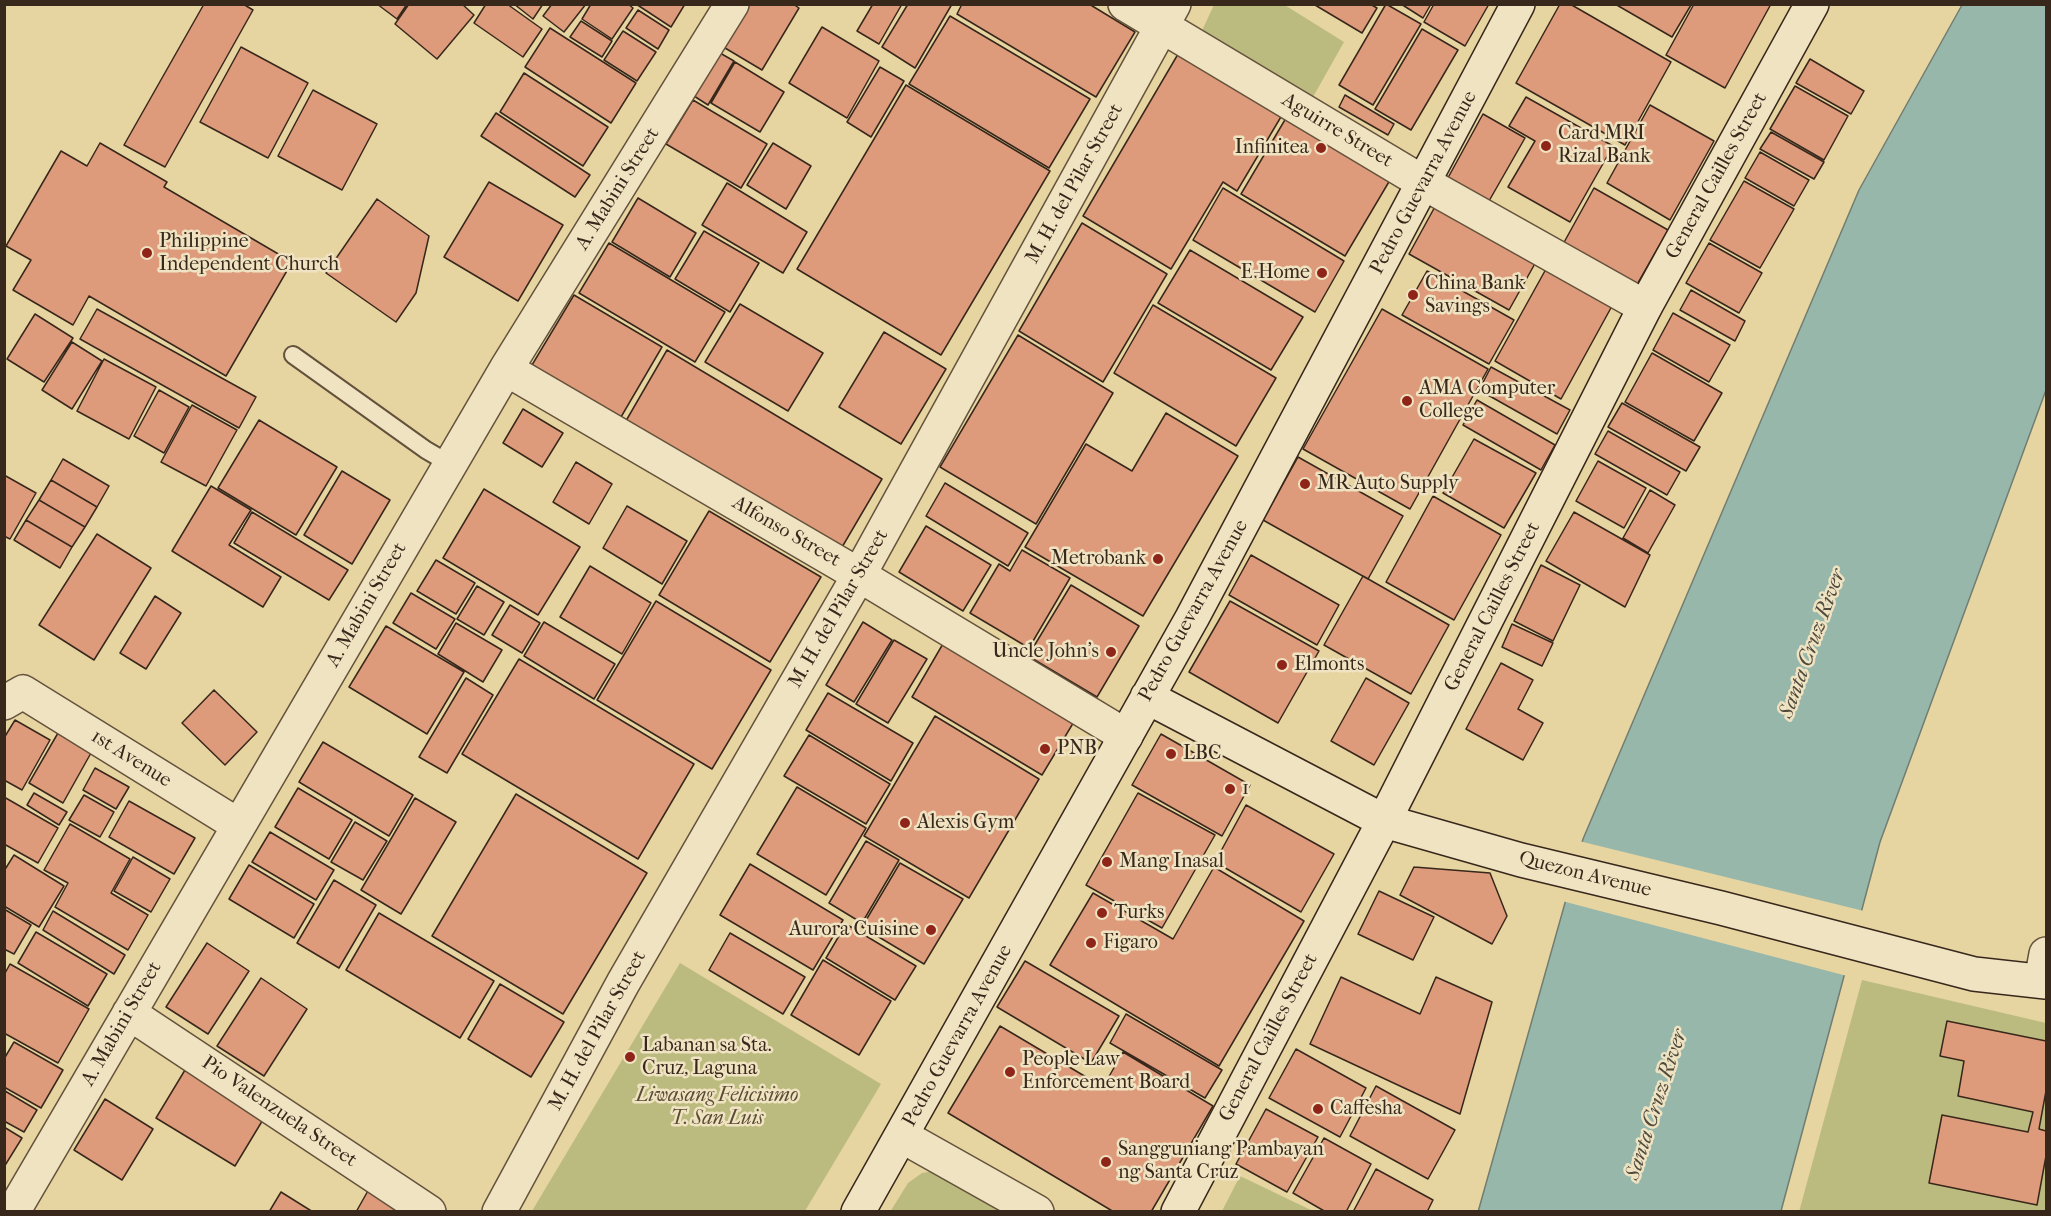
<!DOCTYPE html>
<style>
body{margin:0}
#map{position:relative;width:2051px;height:1216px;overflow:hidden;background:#e6d4a1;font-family:"IM FELL French Canon",serif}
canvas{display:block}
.frame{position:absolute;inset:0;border:6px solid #38271b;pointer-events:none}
</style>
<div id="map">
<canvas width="2051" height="1216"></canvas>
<div class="frame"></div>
</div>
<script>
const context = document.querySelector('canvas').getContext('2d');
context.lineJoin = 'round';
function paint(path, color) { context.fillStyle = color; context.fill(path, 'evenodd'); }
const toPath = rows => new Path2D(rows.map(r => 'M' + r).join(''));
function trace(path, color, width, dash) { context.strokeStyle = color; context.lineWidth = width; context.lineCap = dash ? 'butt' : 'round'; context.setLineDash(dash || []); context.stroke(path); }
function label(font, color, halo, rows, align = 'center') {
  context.font = font + ' "IM FELL French Canon",serif'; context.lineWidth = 5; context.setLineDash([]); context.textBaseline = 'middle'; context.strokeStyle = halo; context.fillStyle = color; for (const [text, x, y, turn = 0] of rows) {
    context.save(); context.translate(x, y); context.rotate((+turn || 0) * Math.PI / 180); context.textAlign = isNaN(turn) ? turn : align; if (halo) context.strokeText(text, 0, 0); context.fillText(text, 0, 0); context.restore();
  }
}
paint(toPath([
 [1283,4,1344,42,1313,97,1199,37,1214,5],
 [680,963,881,1084,805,1211,532,1211],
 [1862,980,2046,1023,2046,1211,1799,1212],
 [939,1170,1011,1212,890,1212,908,1183,922,1173],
 [1240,1176,1313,1211,1222,1211]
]), '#bcbb7f');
const water = toPath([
 [1962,5,2046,5,2046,390,1880,842,1781,1211,1478,1212,1583,839,1859,190,1962,5]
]);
paint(water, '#97b7ab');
trace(water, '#717d71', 1.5);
paint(toPath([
 [1579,841,1864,911,1847,976,1562,901]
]), '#e6d4a1');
const building = toPath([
 [204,4,243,4,253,10,165,167,124,145,204,4],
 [377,4,407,4,397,19,377,4],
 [409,4,462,4,474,15,437,59,395,24,409,4],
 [486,4,507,4,542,29,523,57,474,23,486,4],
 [514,4,543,4,533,19,514,4],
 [552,4,586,4,564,32,543,16,552,4],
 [591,4,628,4,633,8,612,39,582,19,591,4],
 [636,4,685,4,671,27,636,4],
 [744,4,793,4,799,8,762,70,720,45,744,4],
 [873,4,902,4,879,44,857,31,873,4],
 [908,4,952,4,915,68,882,47,908,4],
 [962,4,1089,4,1135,32,1096,97,957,14,962,4],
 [1370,4,1377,8,1362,33,1315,5,1370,4],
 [1386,4,1421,24,1373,105,1339,85,1386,4],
 [1401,4,1431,4,1423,18,1401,4],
 [1434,4,1489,4,1465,46,1424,22,1434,4],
 [1560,4,1570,4,1671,62,1625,145,1516,83,1560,4],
 [1615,4,1690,4,1691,5,1672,37,1615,4],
 [1694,4,1771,4,1725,88,1666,55,1694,4],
 [638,10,669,30,658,49,626,28,638,10],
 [950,16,1090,99,1049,168,909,84,950,16],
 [581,21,612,41,602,57,570,37,581,21],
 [822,27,879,61,847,118,789,83,822,27],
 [550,28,636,83,611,123,525,67,550,28],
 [1422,29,1458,50,1411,130,1375,109,1422,29],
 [623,31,656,52,637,81,604,60,623,31],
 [241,47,308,83,268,158,200,122,241,47],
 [1181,49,1285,110,1237,191,1223,182,1171,269,1083,216,1181,49],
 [720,53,734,61,708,105,694,96,720,53],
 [1810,59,1864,91,1851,114,1796,83,1810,59],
 [735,62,784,92,760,132,711,103,735,62],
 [880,67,904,81,871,137,847,122,880,67],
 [524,73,608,127,583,166,500,112,524,73],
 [906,85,1050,171,941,355,797,269,906,85],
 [1795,86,1848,116,1824,160,1770,129,1795,86],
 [313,90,377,124,342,190,278,156,313,90],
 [1345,95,1394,124,1388,135,1339,107,1345,95],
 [1526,97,1613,146,1570,222,1508,187,1535,141,1509,126,1526,97],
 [693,100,767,144,741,188,666,144,693,100],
 [1650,105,1714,141,1670,220,1607,183,1650,105],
 [496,113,590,175,575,197,481,136,496,113],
 [1289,113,1393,175,1345,256,1241,194,1289,113],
 [1483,114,1525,138,1485,208,1444,185,1483,114],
 [1771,132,1824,162,1814,179,1760,149,1771,132],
 [100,143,167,182,164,187,292,262,226,376,89,296,73,325,13,290,31,260,6,246,61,151,87,166,100,143],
 [773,143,811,166,786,209,747,185,773,143],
 [1760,152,1809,180,1794,206,1745,178,1760,152],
 [1744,181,1794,209,1760,268,1710,240,1744,181],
 [489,182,563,225,518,301,444,257,489,182],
 [727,183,807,232,783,273,702,225,727,183],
 [1223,188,1344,261,1315,312,1193,240,1223,188],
 [1594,188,1668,230,1635,288,1562,246,1594,188],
 [638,198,696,233,670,277,612,242,638,198],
 [377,199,429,236,416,293,396,322,326,273,377,199],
 [1437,203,1537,260,1509,310,1409,254,1437,203],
 [1082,223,1167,274,1103,382,1019,331,1082,223],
 [704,231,759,263,730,312,675,279,704,231],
 [609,243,725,312,695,362,579,293,609,243],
 [1709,243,1762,273,1739,313,1686,283,1709,243],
 [1190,250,1303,317,1271,370,1158,303,1190,250],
 [1546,269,1612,306,1561,399,1495,361,1546,269],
 [1427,271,1514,320,1489,364,1402,315,1427,271],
 [1691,290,1745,321,1735,341,1680,310,1691,290],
 [574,295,662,347,621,417,532,365,574,295],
 [740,304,823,353,788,411,705,362,740,304],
 [1153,305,1276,378,1236,446,1114,373,1153,305],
 [97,309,256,397,239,428,80,339,97,309],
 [1382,309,1488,369,1410,509,1303,449,1382,309],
 [1673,313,1730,345,1709,382,1653,350,1673,313],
 [35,314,73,338,44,382,7,359,35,314],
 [884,332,946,369,901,444,839,407,884,332],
 [1018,335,1113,393,1036,524,940,467,1018,335],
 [72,342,102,361,72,409,42,390,72,342],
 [667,350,882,479,838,554,623,426,667,350],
 [1652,353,1722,393,1694,441,1625,402,1652,353],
 [104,359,156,387,129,439,77,411,104,359],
 [1491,367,1570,410,1557,434,1479,390,1491,367],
 [159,390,189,407,164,453,134,436,159,390],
 [1477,400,1555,445,1541,470,1463,425,1477,400],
 [1622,403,1700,447,1686,471,1608,427,1622,403],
 [192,405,237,430,206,486,161,462,192,405],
 [523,409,563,433,542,467,503,443,523,409],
 [1166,413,1238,456,1143,616,1025,547,1086,444,1132,471,1166,413],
 [259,420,337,467,296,535,218,488,259,420],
 [1608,431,1680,472,1667,495,1595,454,1608,431],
 [1474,439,1536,473,1504,528,1443,493,1474,439],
 [1298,457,1403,516,1368,579,1263,520,1298,457],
 [63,459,109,486,97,507,51,480,63,459],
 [1598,461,1646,488,1624,528,1576,501,1598,461],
 [576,462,612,484,589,524,553,502,576,462],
 [342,471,390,500,352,564,304,535,342,471],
 [4,475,36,493,10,539,4,536,4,475],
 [51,480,97,507,85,527,39,500,51,480],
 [945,483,1028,533,1008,566,926,516,945,483],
 [211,486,251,510,229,545,281,577,263,607,172,551,211,486],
 [484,489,580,547,538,615,443,558,484,489],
 [1650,490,1675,505,1648,553,1623,538,1650,490],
 [1433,496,1501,535,1454,620,1386,582,1433,496],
 [39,500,85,527,72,547,26,520,39,500],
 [627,506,687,541,662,584,603,548,627,506],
 [709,511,821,577,770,662,659,595,709,511],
 [252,512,348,570,329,600,234,543,252,512],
 [1574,512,1650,555,1625,607,1546,561,1574,512],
 [26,520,72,547,60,568,14,540,26,520],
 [926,526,991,565,963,611,899,572,926,526],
 [97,534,151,568,94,660,39,625,97,534],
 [1022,550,1070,578,1029,648,970,613,999,564,1010,571,1022,550],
 [1251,555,1339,605,1317,645,1229,595,1251,555],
 [436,560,475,583,456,614,417,591,436,560],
 [1541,565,1580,585,1553,641,1514,621,1541,565],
 [590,566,651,603,622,654,560,617,590,566],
 [1363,576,1449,625,1411,694,1324,645,1363,576],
 [1071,585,1139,626,1097,697,1028,656,1071,585],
 [477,586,504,602,484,635,457,619,477,586],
 [411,593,455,619,436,649,393,623,411,593],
 [155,596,181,613,146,669,120,653,155,596],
 [656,601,771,670,712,769,597,700,656,601],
 [1230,601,1319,651,1278,723,1189,672,1230,601],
 [510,605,540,623,522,653,492,635,510,605],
 [544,622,615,664,594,699,524,656,544,622],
 [863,622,892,640,854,702,826,685,863,622],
 [456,623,502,650,483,682,438,654,456,623],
 [1512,624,1553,643,1542,666,1502,647,1512,624],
 [386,626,464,672,427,734,349,687,386,626],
 [894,640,927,659,888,723,856,704,894,640],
 [944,642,1075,720,1042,775,912,697,944,642],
 [519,659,694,764,638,859,462,754,519,659],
 [1501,663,1533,680,1518,709,1543,723,1523,760,1466,729,1501,663],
 [466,678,493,695,447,773,419,757,466,678],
 [1366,678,1409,703,1374,765,1331,741,1366,678],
 [214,690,257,732,225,765,182,723,214,690],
 [828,693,913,743,891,781,806,730,828,693],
 [935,716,1039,779,969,898,864,836,935,716],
 [15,720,50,740,22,790,4,780,4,738,15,720],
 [58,733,91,753,63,803,29,783,58,733],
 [1161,734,1250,785,1222,836,1132,785,1161,734],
 [809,735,890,784,866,824,784,776,809,735],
 [323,742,413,795,389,836,299,782,323,742],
 [95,768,129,787,116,809,83,790,95,768],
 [797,787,866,828,826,895,757,854,797,787],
 [298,788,352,820,329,859,275,827,298,788],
 [34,793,67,812,59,825,27,805,34,793],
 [1138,793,1215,835,1162,928,1086,885,1138,793],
 [516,794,647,873,563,1014,432,936,516,794],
 [84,795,114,812,100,837,69,820,84,795],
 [4,797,58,828,38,863,4,844,4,797],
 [415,798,456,822,401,914,361,890,415,798],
 [129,801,195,838,174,874,109,837,129,801],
 [1246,805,1334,854,1301,912,1215,862,1246,805],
 [355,822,387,841,363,880,331,862,355,822],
 [70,824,130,859,111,893,148,915,128,950,55,907,68,883,44,870,70,824],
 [270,832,334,870,316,900,252,862,270,832],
 [866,841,899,860,862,923,829,903,866,841],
 [14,855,64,886,39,927,4,906,4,871,14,855],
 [133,857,170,879,151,912,114,891,133,857],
 [900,863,963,899,924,964,862,927,900,863],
 [750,864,843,920,813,970,720,915,750,864],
 [249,865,314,904,294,938,229,899,249,865],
 [1214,867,1304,921,1219,1066,1050,965,1093,893,1173,939,1214,867],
 [1414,867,1490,873,1507,916,1492,944,1400,895,1414,867],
 [334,880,376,905,339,968,297,943,334,880],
 [1379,891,1434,917,1413,960,1358,934,1379,891],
 [4,909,31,925,14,954,4,949,4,909],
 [53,911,125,955,114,974,43,930,53,911],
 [379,913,494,981,460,1038,346,970,379,913],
 [846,924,916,966,895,1000,826,958,846,924],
 [36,932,107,974,88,1006,18,963,36,932],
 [730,933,805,977,783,1014,709,970,730,933],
 [207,943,249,971,208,1034,166,1007,207,943],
 [823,960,891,1001,859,1055,791,1015,823,960],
 [1025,961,1119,1016,1091,1063,997,1007,1025,961],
 [10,964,89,1009,58,1063,4,1033,4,975,10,964],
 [1341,977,1420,1014,1436,977,1492,1002,1460,1114,1310,1044,1341,977],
 [261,978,307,1009,264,1076,217,1046,261,978],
 [500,984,564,1022,531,1077,468,1039,500,984],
 [1126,1014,1222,1070,1205,1098,1110,1043,1126,1014],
 [1947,1021,2046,1041,2046,1091,2039,1129,2046,1131,2046,1156,2037,1205,1929,1183,1942,1115,2028,1132,2033,1112,1958,1096,1964,1061,1940,1056,1947,1021],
 [1000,1026,1103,1087,1123,1052,1213,1106,1151,1212,1114,1212,948,1113,1000,1026],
 [14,1042,63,1070,41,1108,4,1087,4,1059,14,1042],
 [1296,1049,1366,1088,1340,1137,1269,1098,1296,1049],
 [185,1070,264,1118,235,1166,156,1118,185,1070],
 [1376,1086,1455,1130,1428,1179,1350,1136,1376,1086],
 [5,1091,37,1110,24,1132,4,1121,5,1091],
 [105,1099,153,1129,122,1180,74,1150,105,1099],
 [1266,1109,1318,1137,1287,1192,1236,1164,1266,1109],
 [4,1127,22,1138,4,1167,4,1127],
 [1324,1138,1371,1164,1346,1212,1326,1212,1293,1193,1324,1138],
 [1376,1169,1433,1200,1427,1212,1353,1212,1376,1169],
 [369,1189,405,1212,356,1212,369,1189],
 [281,1192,313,1212,269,1212,281,1192]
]);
paint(building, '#de9b7b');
trace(building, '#38271b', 1.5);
const lane = toPath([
 [293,355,426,450,450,464]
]);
const street = toPath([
 [1125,4,1424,183,1645,307],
 [506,369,859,575,1126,736],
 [4,703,23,692,238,825],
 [2041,981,2046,954],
 [129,1013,429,1212],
 [902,1136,1037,1212],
 [13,1212,506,369,732,4],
 [499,1212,623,983,859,575,1174,4]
]);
const secondary = toPath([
 [1147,697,1384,821,1521,860,1721,908,1974,974,2046,982],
 [858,1212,1192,618,1518,4],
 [1178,1212,1384,821,1645,307,1812,4]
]);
trace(lane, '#64523c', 20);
trace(street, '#64523c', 36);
trace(secondary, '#38271b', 36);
trace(lane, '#efe3c2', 16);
trace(street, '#efe3c2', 33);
trace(secondary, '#efe3c2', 33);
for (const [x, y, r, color] of [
 [1546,146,6,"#8f2418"],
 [1321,148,6,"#8f2418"],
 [147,253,6,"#8f2418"],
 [1322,273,6,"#8f2418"],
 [1413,295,6,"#8f2418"],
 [1407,401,6,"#8f2418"],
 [1305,484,6,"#8f2418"],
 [1158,559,6,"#8f2418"],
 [1111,652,6,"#8f2418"],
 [1282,665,6,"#8f2418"],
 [1045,749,6,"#8f2418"],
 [1171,754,6,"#8f2418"],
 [1230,789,6,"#8f2418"],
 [905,823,6,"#8f2418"],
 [1107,862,6,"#8f2418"],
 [1102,913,6,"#8f2418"],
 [931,930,6,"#8f2418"],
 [1091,943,6,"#8f2418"],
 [630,1057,6,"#8f2418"],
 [1010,1072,6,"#8f2418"],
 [1318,1109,6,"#8f2418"],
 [1106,1162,6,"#8f2418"]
]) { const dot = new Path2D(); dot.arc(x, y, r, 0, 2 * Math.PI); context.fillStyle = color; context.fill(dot); trace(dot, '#efe3c2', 2); }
label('20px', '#38271b', '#efe3c2', [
 ["Aguirre Street",1337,131,31],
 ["General Cailles Street",1717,176,-61],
 ["Pedro Guevarra Avenue",1424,183,-62],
 ["M. H. del Pilar Street",1075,184,-61],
 ["A. Mabini Street",618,189,-58],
 ["Alfonso Street",786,532,30],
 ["A. Mabini Street",367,605,-60],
 ["General Cailles Street",1493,607,-63],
 ["M. H. del Pilar Street",839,609,-60],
 ["Pedro Guevarra Avenue",1194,611,-61],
 ["1st Avenue",131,759,32],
 ["Quezon Avenue",1585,875,14],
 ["A. Mabini Street",122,1024,-60],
 ["M. H. del Pilar Street",598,1031,-61],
 ["Pedro Guevarra Avenue",958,1036,-61],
 ["General Cailles Street",1269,1038,-62],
 ["Pio Valenzuela Street",279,1112,34]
]);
label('20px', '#38271b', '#efe3c2', [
 ["Card MRI",1558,134],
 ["Rizal Bank",1558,157],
 ["Infinitea",1309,148,"right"],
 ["Philippine",159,242],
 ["Independent Church",159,265],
 ["E-Home",1310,273,"right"],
 ["China Bank",1425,284],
 ["Savings",1425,307],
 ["AMA Computer",1419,389],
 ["College",1419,412],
 ["MR Auto Supply",1317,484],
 ["Metrobank",1146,559,"right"],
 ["Uncle John's",1099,652,"right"],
 ["Elmonts",1294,665],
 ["PNB",1057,749],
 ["LBC",1183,754],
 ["1",1242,789],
 ["Alexis Gym",917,823],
 ["Mang Inasal",1119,862],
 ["Turks",1114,913],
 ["Aurora Cuisine",919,930,"right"],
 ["Figaro",1103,943],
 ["Labanan sa Sta.",642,1046],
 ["Cruz, Laguna",642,1069],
 ["People Law",1022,1060],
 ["Enforcement Board",1022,1083],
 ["Caffesha",1330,1109],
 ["Sangguniang Pambayan",1118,1150],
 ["ng Santa Cruz",1118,1173]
], 'left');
label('italic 20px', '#594c34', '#efe3c2', [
 ["Liwasang Felicisimo",717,1096],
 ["T. San Luis",717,1119]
]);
label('italic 21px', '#504b3f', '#efe3c2', [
 ["Santa Cruz River",1813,644,-70],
 ["Santa Cruz River",1657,1105,-72]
]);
</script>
